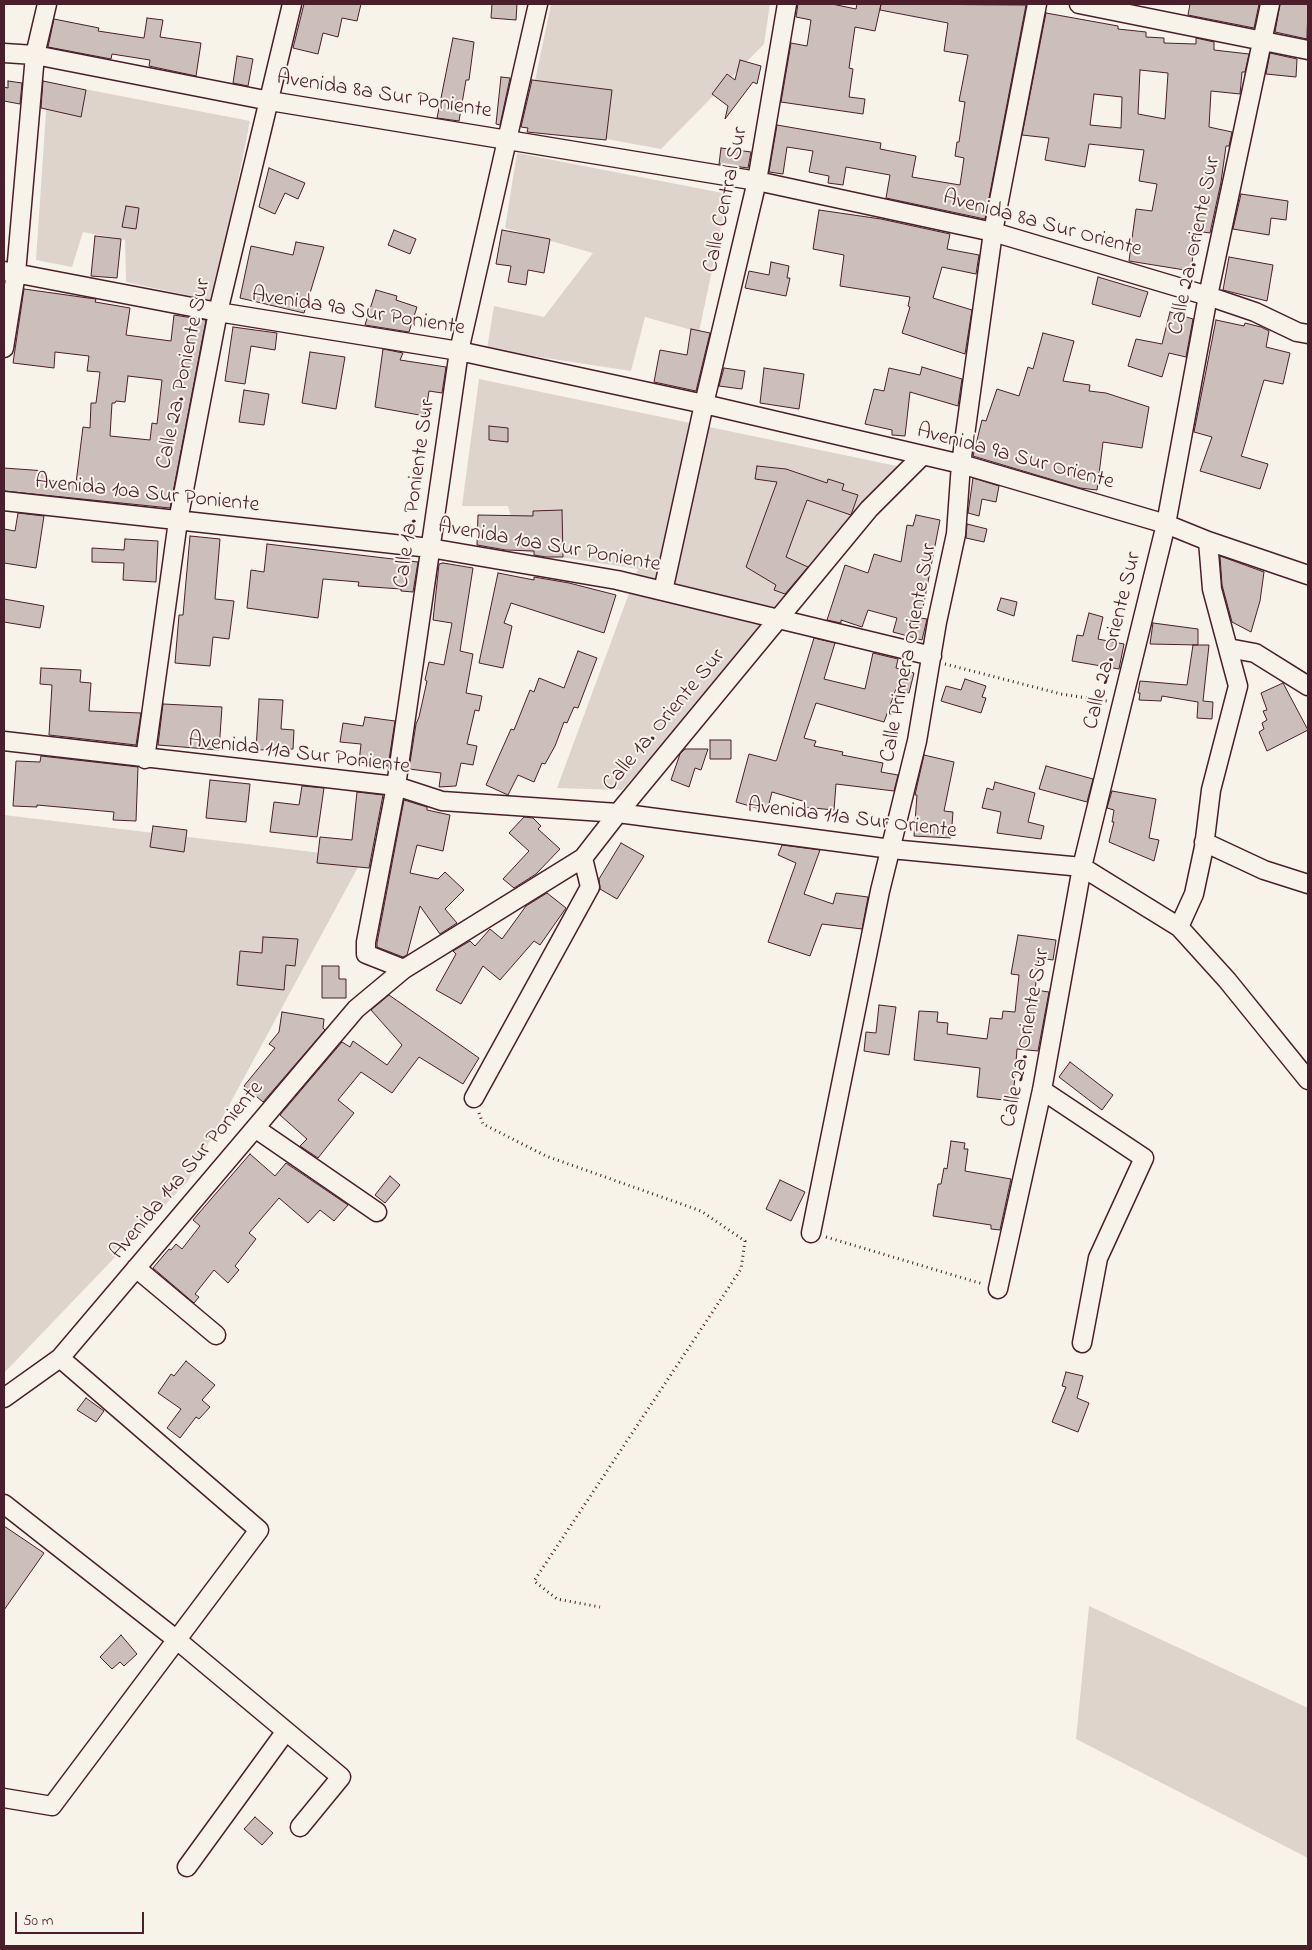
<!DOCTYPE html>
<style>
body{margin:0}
#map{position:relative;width:1312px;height:1950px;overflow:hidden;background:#f7f3e8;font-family:"Indie Flower",sans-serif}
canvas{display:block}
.frame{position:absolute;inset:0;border:5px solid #4a1f2b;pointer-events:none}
.scale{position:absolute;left:15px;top:1912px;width:129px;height:22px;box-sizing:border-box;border:2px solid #4a1f2b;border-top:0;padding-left:6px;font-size:15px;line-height:18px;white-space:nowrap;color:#4a1f2b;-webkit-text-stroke:4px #f7f3e8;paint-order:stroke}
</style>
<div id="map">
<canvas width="1312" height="1950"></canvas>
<div class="frame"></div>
<div class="scale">50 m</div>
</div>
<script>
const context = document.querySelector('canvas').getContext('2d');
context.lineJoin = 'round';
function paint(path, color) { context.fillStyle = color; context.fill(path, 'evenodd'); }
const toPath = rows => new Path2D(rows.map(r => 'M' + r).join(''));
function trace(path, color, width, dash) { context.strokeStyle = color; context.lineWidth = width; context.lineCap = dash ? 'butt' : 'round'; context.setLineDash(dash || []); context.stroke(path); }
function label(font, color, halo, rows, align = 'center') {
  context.font = font + ' "Indie Flower",sans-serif'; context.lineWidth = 4; context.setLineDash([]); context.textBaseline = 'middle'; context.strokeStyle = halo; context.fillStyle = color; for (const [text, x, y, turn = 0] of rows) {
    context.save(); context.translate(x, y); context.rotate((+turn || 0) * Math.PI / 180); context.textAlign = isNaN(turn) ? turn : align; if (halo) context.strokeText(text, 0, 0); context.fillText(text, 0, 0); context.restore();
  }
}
paint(toPath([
 [551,4,770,4,764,44,661,149,526,124],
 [48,82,250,121,214,301,126,282,125,240,83,232,72,267,36,260],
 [517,153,728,194,699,332,645,317,631,371,487,349,494,306,544,317,593,253,505,228],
 [479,379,911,469,622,790,557,788,638,569,521,551,508,506,462,506],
 [4,815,363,858,188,1181,4,1373],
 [1089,1606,1308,1708,1308,1858,1076,1739]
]), '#ded4cc');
const building = toPath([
 [304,4,361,4,357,21,342,18,338,37,323,33,318,54,293,48,304,4],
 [492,4,517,4,516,20,491,18,492,4],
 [798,4,832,4,856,9,857,4,881,4,875,31,855,27,849,68,853,69,849,97,865,99,863,114,781,102,791,43,807,46,811,20,796,17,798,4],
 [881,4,1026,5,985,219,886,198,890,175,846,167,843,185,828,183,829,176,809,172,813,151,787,147,783,174,769,172,777,125,881,143,880,149,916,156,912,177,960,185,964,158,955,156,957,142,959,142,965,102,959,101,968,55,944,51,948,23,880,10,881,4],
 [1190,4,1259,4,1254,28,1188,15,1190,4],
 [1280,4,1308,4,1307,39,1275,32,1280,4],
 [1046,13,1118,26,1118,29,1146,32,1146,37,1164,38,1164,43,1196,44,1196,38,1214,42,1214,50,1249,54,1245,72,1242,72,1240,94,1211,91,1209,127,1232,132,1229,146,1226,146,1221,182,1210,233,1196,231,1191,271,1129,261,1136,209,1152,211,1157,184,1139,181,1144,150,1089,144,1085,167,1045,160,1049,138,1022,135,1046,13],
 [1140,70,1168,73,1165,119,1138,114,1140,70],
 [1094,94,1122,97,1121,128,1090,125,1094,94],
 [147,18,163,20,160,37,201,43,196,76,149,66,150,60,112,54,111,59,48,47,54,19,99,28,98,31,144,38,147,18],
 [453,38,474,42,469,80,466,80,459,121,437,118,453,38],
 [1270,53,1297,59,1296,77,1266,74,1270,53],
 [237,56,253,59,248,86,233,83,237,56],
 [740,60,761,66,757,84,753,82,725,119,728,106,712,94,727,74,735,80,740,60],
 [501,77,510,78,500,125,496,124,501,77],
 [532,80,612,90,606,140,527,132,528,128,521,127,532,80],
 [8,81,22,83,20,104,4,101,4,87,8,88,8,81],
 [43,81,86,90,81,117,41,108,43,81],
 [721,148,751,152,748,168,719,164,721,148],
 [269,168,305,183,298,199,285,193,275,214,259,207,269,168],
 [1241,194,1288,201,1286,220,1271,218,1269,235,1233,229,1241,194],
 [126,206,139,208,136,229,122,227,126,206],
 [819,210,881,219,950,234,947,249,979,255,976,274,942,267,933,298,972,310,965,354,902,333,910,307,908,306,910,297,840,286,844,255,813,249,819,210],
 [394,230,416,239,410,254,388,245,394,230],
 [502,230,550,239,544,273,528,270,526,285,508,282,511,266,496,264,502,230],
 [95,236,121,239,117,278,91,276,95,236],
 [296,242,324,247,304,313,240,298,251,246,293,255,296,242],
 [1229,257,1273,265,1267,301,1223,290,1229,257],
 [771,262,789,266,787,278,790,278,786,296,745,288,749,271,769,275,771,262],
 [1098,277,1148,292,1140,317,1092,304,1098,277],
 [24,289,88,298,96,299,95,302,130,308,126,335,171,341,174,315,206,320,170,508,4,491,4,468,46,471,45,480,76,483,83,427,90,428,91,403,96,403,100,372,87,371,89,356,55,352,54,368,13,363,24,289],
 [128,376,162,380,157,424,152,423,150,440,110,436,112,403,115,403,116,401,125,402,128,376],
 [376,290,397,296,396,300,417,307,409,332,365,325,376,290],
 [1170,312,1193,319,1186,357,1169,353,1162,377,1128,366,1136,339,1162,344,1170,312],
 [1216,320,1244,326,1245,323,1261,327,1269,331,1266,347,1290,353,1283,384,1264,380,1242,454,1241,456,1268,464,1260,489,1200,471,1212,437,1194,432,1216,320],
 [233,327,277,333,275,350,251,346,245,384,225,381,233,327],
 [691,329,710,333,696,391,654,382,660,350,687,355,691,329],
 [1043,333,1074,341,1063,381,1090,385,1089,391,1106,393,1149,407,1142,448,1103,442,1097,490,1080,488,973,456,982,420,986,421,997,389,1019,396,1028,367,1033,369,1043,333],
 [383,349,403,353,400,360,446,367,442,393,429,391,425,416,375,407,383,349],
 [310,352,345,357,336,409,302,403,310,352],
 [922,367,962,379,958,406,910,392,905,436,892,435,892,430,865,424,874,389,884,391,889,368,920,375,922,367],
 [724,368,745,371,742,389,719,386,724,368],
 [764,368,804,374,799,409,760,403,764,368],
 [244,390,269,394,264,425,239,422,244,390],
 [489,426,508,428,508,442,489,440,489,426],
 [757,466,786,469,827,483,828,479,844,484,842,490,858,495,851,515,807,500,786,557,808,567,785,594,774,590,776,585,746,567,777,482,755,479,757,466],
 [973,478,999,486,996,502,982,499,979,516,968,513,973,478],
 [562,510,563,557,546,557,534,555,534,551,506,550,477,545,478,515,533,516,533,511,562,510],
 [18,513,44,516,36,568,4,563,4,529,15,531,18,513],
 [916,515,940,520,921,618,927,619,922,640,893,632,897,618,868,610,862,627,841,620,841,623,827,620,845,565,868,573,874,554,901,562,907,525,913,526,916,515],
 [967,524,987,529,984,542,966,538,967,524],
 [190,536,220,539,215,599,234,601,229,639,213,637,210,666,175,663,179,615,183,615,190,536],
 [125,539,158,541,156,582,123,580,124,563,92,562,92,548,124,550,125,539],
 [267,544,418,562,413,592,401,591,401,589,358,586,359,582,323,579,318,618,247,608,251,570,264,572,267,544],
 [1220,556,1264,572,1260,601,1251,632,1232,622,1222,585,1220,556],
 [443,563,473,568,460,651,473,654,466,693,482,696,479,711,475,710,467,744,477,746,473,765,461,763,456,786,439,787,441,773,409,769,416,724,419,717,427,681,425,680,429,662,444,665,452,623,433,620,439,564,443,563],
 [498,573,534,580,534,577,569,583,616,595,604,633,511,603,504,623,512,626,503,668,479,663,498,573],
 [1001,598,1017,602,1014,616,997,610,1001,598],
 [4,599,44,606,40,628,4,622,4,599],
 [1089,613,1103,617,1098,639,1124,644,1119,669,1072,661,1077,635,1083,636,1089,613],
 [1153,623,1198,629,1198,645,1150,644,1153,623],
 [814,638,835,643,824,679,865,689,873,653,898,659,896,668,914,673,909,693,896,689,884,722,816,703,804,738,816,741,814,746,843,752,842,755,883,763,881,772,898,775,894,791,836,784,834,810,804,807,806,802,772,792,767,811,736,802,749,754,776,761,777,759,814,638],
 [1193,645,1209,645,1203,701,1213,702,1212,719,1197,718,1198,702,1162,696,1161,701,1139,700,1140,693,1138,693,1140,681,1187,685,1193,645],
 [578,651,597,658,578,708,574,707,567,723,564,722,555,746,545,764,542,763,534,782,518,775,508,795,486,785,511,729,514,730,530,690,534,692,539,678,564,688,578,651],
 [41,668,81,670,80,682,91,683,89,711,141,713,136,745,49,735,52,685,40,684,41,668],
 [965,679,986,686,982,697,986,698,981,713,941,701,946,686,961,690,965,679],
 [1283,683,1308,730,1267,751,1259,732,1264,729,1262,723,1267,720,1263,711,1267,710,1261,693,1283,683],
 [259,699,283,700,281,729,294,730,293,749,256,750,259,699],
 [163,704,222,707,219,750,158,745,163,704],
 [365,717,395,721,388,766,359,762,361,744,340,742,343,723,363,726,365,717],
 [710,740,731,740,731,759,710,759,710,740],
 [685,749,708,749,701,770,695,768,689,787,671,780,680,754,685,749],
 [924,755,954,762,944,811,953,812,951,838,914,836,917,795,915,795,924,755],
 [41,756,138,767,136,821,113,820,114,812,37,805,37,807,13,806,16,761,40,762,41,756],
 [1046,766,1093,779,1087,802,1039,789,1046,766],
 [210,780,250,784,246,822,206,818,210,780],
 [995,782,1035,793,1028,822,1044,826,1041,839,997,833,1001,812,982,808,987,788,993,790,995,782],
 [302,786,324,788,317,837,270,832,274,802,299,805,302,786],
 [1112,791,1156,799,1149,838,1159,840,1154,861,1109,842,1114,822,1112,822,1114,810,1107,808,1112,791],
 [357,792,383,795,369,868,317,863,320,837,352,840,357,792],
 [404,800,427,807,427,810,450,815,443,851,417,845,410,873,438,879,445,872,464,890,445,909,457,923,440,934,420,906,407,955,403,957,377,947,377,943,404,800],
 [524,817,533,818,541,826,538,829,560,849,536,874,514,888,503,879,529,851,509,833,524,817],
 [153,826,187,830,184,852,150,847,153,826],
 [621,843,644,856,617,899,600,889,599,879,621,843],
 [782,845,820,850,804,894,833,904,836,893,868,897,862,929,822,924,810,956,768,942,796,863,778,855,782,845],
 [547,893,566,908,540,945,534,941,500,980,483,966,461,1004,436,990,456,954,453,951,470,941,475,946,490,929,502,939,526,906,547,893],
 [1018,935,1056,940,1053,960,1039,958,1035,990,1049,992,1038,1051,1017,1049,1013,1101,977,1097,980,1068,914,1060,919,1011,938,1012,937,1022,948,1023,947,1034,987,1039,990,1018,1002,1019,1003,1011,1015,1012,1019,975,1011,974,1018,935],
 [263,937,298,939,295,966,286,965,284,990,237,985,240,951,262,953,263,937],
 [322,966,339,966,339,979,346,979,346,998,322,998,322,966],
 [389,995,479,1058,463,1084,419,1057,392,1093,361,1072,338,1100,354,1113,318,1158,300,1146,307,1139,280,1115,342,1042,350,1047,353,1041,387,1065,402,1045,371,1010,389,995],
 [879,1005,896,1007,889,1055,864,1051,866,1032,876,1033,879,1005],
 [282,1012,324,1019,323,1028,325,1030,263,1102,244,1086,275,1048,269,1044,279,1032,282,1012],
 [1070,1062,1113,1095,1102,1110,1059,1077,1070,1062],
 [951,1141,965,1143,964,1149,968,1149,965,1171,1011,1179,1000,1230,991,1229,991,1225,933,1216,938,1184,941,1184,944,1168,947,1169,951,1141],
 [250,1154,275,1176,286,1163,348,1205,334,1221,320,1210,308,1223,279,1198,249,1233,256,1239,235,1266,239,1270,228,1283,214,1270,195,1294,199,1297,194,1303,153,1268,169,1249,171,1250,176,1244,182,1249,200,1226,193,1220,250,1154],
 [390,1176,400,1185,385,1203,375,1195,390,1176],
 [780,1180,805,1192,791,1221,766,1209,780,1180],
 [186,1361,215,1385,202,1400,210,1407,199,1419,196,1417,180,1438,167,1428,181,1409,158,1393,171,1374,174,1376,186,1361],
 [1066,1372,1083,1376,1077,1398,1089,1403,1078,1432,1052,1422,1066,1387,1062,1386,1066,1372],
 [86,1398,104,1411,96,1422,77,1410,86,1398],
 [4,1526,44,1553,4,1610,4,1526],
 [121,1635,137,1654,124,1666,120,1662,112,1669,100,1657,121,1635],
 [255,1817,273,1833,262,1845,244,1829,255,1817]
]);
paint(building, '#ccbfb9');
trace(building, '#4a1f2b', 1);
const minor = toPath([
 [1079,4,1308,50],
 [4,53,35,55,270,101,757,181,993,232,1208,296,1255,312,1297,332,1308,334],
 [4,271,218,312,459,351,704,404,961,464,1166,524,1208,541,1308,575],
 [4,348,16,273,35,55,47,4],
 [4,501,430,548,617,580,932,656],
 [663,591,704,404,757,181,787,4],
 [1228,648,1255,653,1308,686],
 [4,741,396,786,442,801,618,813,891,849,1082,867,1179,927,1227,980,1308,1080],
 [145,759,178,521,218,312,292,4],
 [1204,842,1264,870,1308,884],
 [1179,927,1194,894,1204,847,1211,790,1238,686,1212,589,1208,541],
 [404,969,366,954,366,942,396,786,459,351,538,4],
 [1042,1090,1144,1158,1098,1258,1082,1343],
 [474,1098,590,887,583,858],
 [255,1128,377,1212],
 [811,1233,880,891,917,741,937,622,956,534,961,464,993,232,1037,4],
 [136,1268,216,1335],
 [998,1289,1042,1090,1082,867,1166,524,1208,296,1270,4],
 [4,1398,60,1358,356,1009,404,969,583,858,618,813,869,509,922,456],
 [4,1504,177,1640,341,1777,300,1827],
 [4,1798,52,1806,259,1530,60,1358],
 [187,1867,286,1731]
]);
trace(minor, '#4a1f2b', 21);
trace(toPath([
 [945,664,1061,694,1107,701],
 [479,1113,483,1124,546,1156,701,1211,745,1241,741,1269,534,1581,557,1599,600,1607],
 [826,1237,983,1284]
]), '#4a1f2b', 3, [1, 4]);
trace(minor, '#f7f3e8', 18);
label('22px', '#4a1f2b', '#f7f3e8', [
 ["Avenida 8a Sur Poniente",384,96,9],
 ["Calle Central Sur",727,200,-78],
 ["Avenida 8a Sur Oriente",1042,225,15],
 ["Calle 2a. Oriente Sur",1196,246,-78],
 ["Avenida 9a Sur Poniente",358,313,9],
 ["Calle 2a. Poniente Sur",185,374,-78],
 ["Avenida 9a Sur Oriente",1015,458,15],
 ["Calle 1a. Poniente Sur",416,494,-82],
 ["Avenida 10a Sur Poniente",147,495,6],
 ["Avenida 10a Sur Poniente",549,547,10],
 ["Calle 2a. Oriente Sur",1114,641,-76],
 ["Calle Primera Oriente Sur",910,653,-79],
 ["Calle 1a. Oriente Sur",665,721,-50],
 ["Avenida 11a Sur Poniente",299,755,7],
 ["Avenida 11a Sur Oriente",852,820,7],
 ["Calle 2a. Oriente Sur",1027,1038,-79],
 ["Avenida 14a Sur Poniente",188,1171,-50]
]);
</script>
